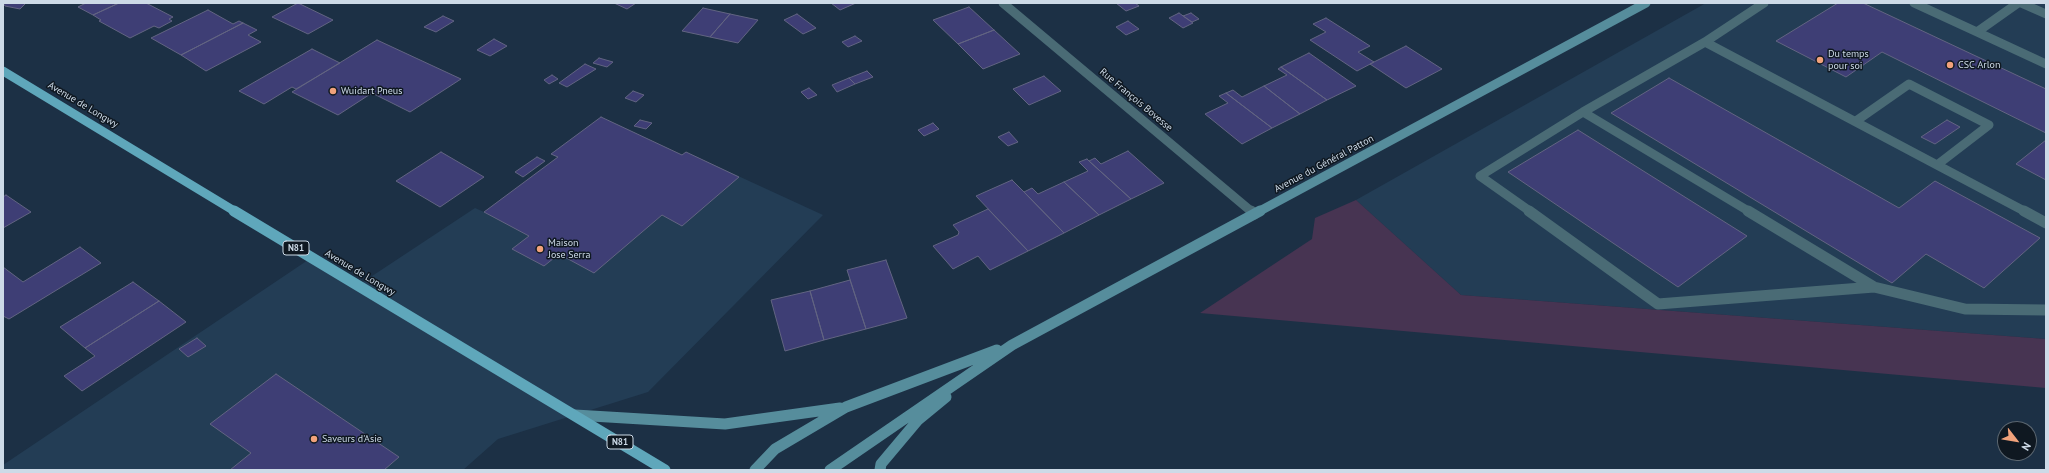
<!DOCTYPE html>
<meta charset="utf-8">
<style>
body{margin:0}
#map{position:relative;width:2049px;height:473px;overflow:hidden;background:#1c3045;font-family:"PT Sans",sans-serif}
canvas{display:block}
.frame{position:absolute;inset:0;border:4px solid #cddae7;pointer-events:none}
.north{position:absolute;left:1997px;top:421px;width:40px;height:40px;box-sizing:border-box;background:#0f1821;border:1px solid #5b6670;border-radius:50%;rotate:121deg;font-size:11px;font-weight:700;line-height:16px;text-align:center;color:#cddae7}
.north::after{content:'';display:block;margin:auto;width:14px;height:18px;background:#f1a27b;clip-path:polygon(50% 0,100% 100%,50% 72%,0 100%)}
</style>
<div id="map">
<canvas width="2049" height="473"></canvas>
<div class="frame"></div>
<div class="north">N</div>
</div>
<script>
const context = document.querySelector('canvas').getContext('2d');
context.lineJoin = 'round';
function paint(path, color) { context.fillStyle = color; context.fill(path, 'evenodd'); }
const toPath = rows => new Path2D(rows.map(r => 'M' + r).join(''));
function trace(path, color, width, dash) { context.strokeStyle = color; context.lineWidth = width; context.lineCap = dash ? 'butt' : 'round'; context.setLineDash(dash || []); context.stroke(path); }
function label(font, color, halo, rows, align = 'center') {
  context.font = font + ' "PT Sans",sans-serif'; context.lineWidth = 3; context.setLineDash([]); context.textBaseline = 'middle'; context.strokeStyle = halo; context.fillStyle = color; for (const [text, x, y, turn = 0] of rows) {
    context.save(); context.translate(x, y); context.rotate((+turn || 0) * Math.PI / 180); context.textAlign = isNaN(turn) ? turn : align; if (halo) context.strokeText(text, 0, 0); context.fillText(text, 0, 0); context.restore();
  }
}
paint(toPath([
 [1706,3,2046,3,2046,339,1461,295,1356,200],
 [601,117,682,155,686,152,823,215,648,392,498,439,463,470,3,470,3,465,311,258,357,286,475,208,484,212,557,158,551,154]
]), '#233d55');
paint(toPath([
 [1356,200,1461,295,2046,339,2046,388,1200,313,1312,239,1315,218]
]), '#473452');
const building = toPath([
 [3,3,26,3,20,9,5,6,3,3],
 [86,3,85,3,119,3,93,15,78,7,86,3],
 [119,3,146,3,173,17,169,19,172,21,159,28,154,26,130,38,99,21,101,20,93,15,119,3],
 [298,3,333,20,308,34,272,17,298,3],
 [614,3,636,3,627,9,614,3],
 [831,3,856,3,840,10,831,3],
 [1116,3,1135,3,1139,6,1126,11,1116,3],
 [1838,3,1863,3,2046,89,2046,133,1882,52,1846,77,1776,41,1838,3],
 [969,7,994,30,958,44,933,20,969,7],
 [703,8,730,14,710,37,682,31,703,8],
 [208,10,233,24,239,21,243,23,181,55,151,38,208,10],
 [1179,13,1193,23,1183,28,1169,18,1179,13],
 [1191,13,1199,19,1192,22,1183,16,1191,13],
 [730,14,758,20,738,43,710,37,730,14],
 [797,14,816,28,803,34,784,20,797,14],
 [443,16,454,21,436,32,424,27,443,16],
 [1326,18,1370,46,1358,52,1374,62,1357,71,1310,40,1326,32,1313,24,1326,18],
 [1128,21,1139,29,1126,35,1116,27,1128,21],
 [243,23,257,30,248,35,261,42,206,71,181,55,243,23],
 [994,30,1020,54,983,69,958,44,994,30],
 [855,36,862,41,848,47,842,42,855,36],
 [494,39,507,46,490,56,477,50,494,39],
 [377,40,461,79,410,112,372,93,338,115,292,92,377,40],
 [1406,46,1442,69,1406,88,1370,64,1406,46],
 [312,49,340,63,296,89,292,87,264,104,239,91,312,49],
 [1309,53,1356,86,1327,100,1281,67,1309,53],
 [599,58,613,62,607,67,593,63,599,58],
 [585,64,596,69,567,87,559,83,585,64],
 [1281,67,1327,100,1300,114,1264,86,1287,75,1278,69,1281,67],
 [867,71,873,77,855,84,849,78,867,71],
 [552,75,558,79,549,84,544,80,552,75],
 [1044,76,1061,91,1029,105,1013,89,1044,76],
 [849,78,855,84,837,92,832,85,849,78],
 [1669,78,1899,208,1935,181,2040,238,1984,288,1926,254,1892,283,1611,113,1669,78],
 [1264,86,1300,114,1272,128,1226,93,1233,90,1242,97,1264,86],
 [809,88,817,95,808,99,801,92,809,88],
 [633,91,644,95,636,102,625,98,633,91],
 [1226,93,1272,128,1242,144,1205,114,1228,103,1219,96,1226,93],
 [601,117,682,155,686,152,739,177,682,226,662,215,594,273,559,254,544,266,512,249,529,236,484,212,558,157,551,154,601,117],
 [640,120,652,123,646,129,634,126,640,120],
 [1947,120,1960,127,1935,144,1921,137,1947,120],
 [933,123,939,129,924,136,918,130,933,123],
 [1578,130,1747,236,1678,287,1508,172,1578,130],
 [1009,132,1018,142,1008,146,998,137,1009,132],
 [2046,140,2046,180,2016,164,2046,140],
 [1128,151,1164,183,1131,199,1089,161,1095,158,1101,164,1128,151],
 [441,152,484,177,440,207,396,181,441,152],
 [537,157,545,161,523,177,515,172,537,157],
 [1087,159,1089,161,1131,199,1099,215,1064,182,1088,171,1079,162,1087,159],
 [1012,180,1024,192,1064,233,1028,251,976,196,1012,180],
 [1064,182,1099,215,1064,233,1024,192,1032,188,1038,194,1064,182],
 [6,195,31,212,3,228,3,197,6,195],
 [988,209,1028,251,990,270,978,256,953,269,933,246,958,235,959,232,953,225,988,209],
 [80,247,101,263,9,319,3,316,3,267,23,282,80,247],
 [886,260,907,318,866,329,847,270,886,260],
 [850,280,866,329,824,340,810,291,850,280],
 [133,282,159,301,85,348,60,327,133,282],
 [810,291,824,340,785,351,771,300,810,291],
 [159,301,186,322,82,391,64,376,95,356,85,348,159,301],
 [197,338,206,346,188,357,179,349,197,338],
 [276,374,399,457,384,470,230,470,251,453,210,424,276,374]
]);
paint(building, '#3e3e75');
trace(building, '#626482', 1);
trace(toPath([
 [1764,3,1705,42,1937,165,1989,125,1909,84,1856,121],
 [1914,3,1977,32,2018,3],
 [1977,32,2046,64],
 [1705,42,1583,112,1750,212],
 [1937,165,2026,212],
 [1531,212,1480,176,1583,112]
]), '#4a6b75', 9);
trace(toPath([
 [1529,211,1658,304,1874,287],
 [1748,211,1874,287,1965,309,2046,310],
 [2024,211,2046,223]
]), '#4a6b75', 11);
trace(toPath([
 [1003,3,1252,212],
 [2021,3,2046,14]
]), '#4a6b75', 9);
trace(toPath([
 [1251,211,1254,214]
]), '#4a6b75', 11);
trace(toPath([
 [1258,212,1646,3]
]), '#568d9c', 9);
trace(toPath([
 [575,415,725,424,840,408],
 [755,470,775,449,846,407,997,350],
 [830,470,1012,345,1260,211],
 [880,470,881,464,918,420,946,397]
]), '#568d9c', 11);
trace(toPath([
 [3,71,236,212]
]), '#5fa7bb', 9);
trace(toPath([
 [234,211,665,470]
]), '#5fa7bb', 11);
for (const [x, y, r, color] of [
 [1820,60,4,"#f1a27b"],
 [1950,65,4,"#f1a27b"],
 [333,91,4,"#f1a27b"],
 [540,249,4,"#f1a27b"],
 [314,439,4,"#f1a27b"]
]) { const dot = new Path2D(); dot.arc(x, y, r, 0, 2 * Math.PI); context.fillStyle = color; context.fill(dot); trace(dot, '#0f1821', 1.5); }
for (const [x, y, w] of [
 [296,248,26],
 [620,442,26]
]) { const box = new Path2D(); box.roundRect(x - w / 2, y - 7, w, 14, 3); context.fillStyle = '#0f1821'; context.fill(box); trace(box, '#cddae7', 1); }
label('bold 9px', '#cddae7', null, [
 ["N81",296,248],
 ["N81",620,442]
]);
label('10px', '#cddae7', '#0f1821', [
 ["Du temps",1828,54],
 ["pour soi",1828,66],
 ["CSC Arlon",1958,65],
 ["Wuidart Pneus",341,91],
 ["Maison",548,243],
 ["Jose Serra",548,255],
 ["Saveurs d'Asie",322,439]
], 'left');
label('10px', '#cddae7', '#0f1821', [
 ["Rue François Bovesse",1136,100,40],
 ["Avenue de Longwy",83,105,31],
 ["Avenue du Général Patton",1324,164,-28],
 ["Avenue de Longwy",360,273,31]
]);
</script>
